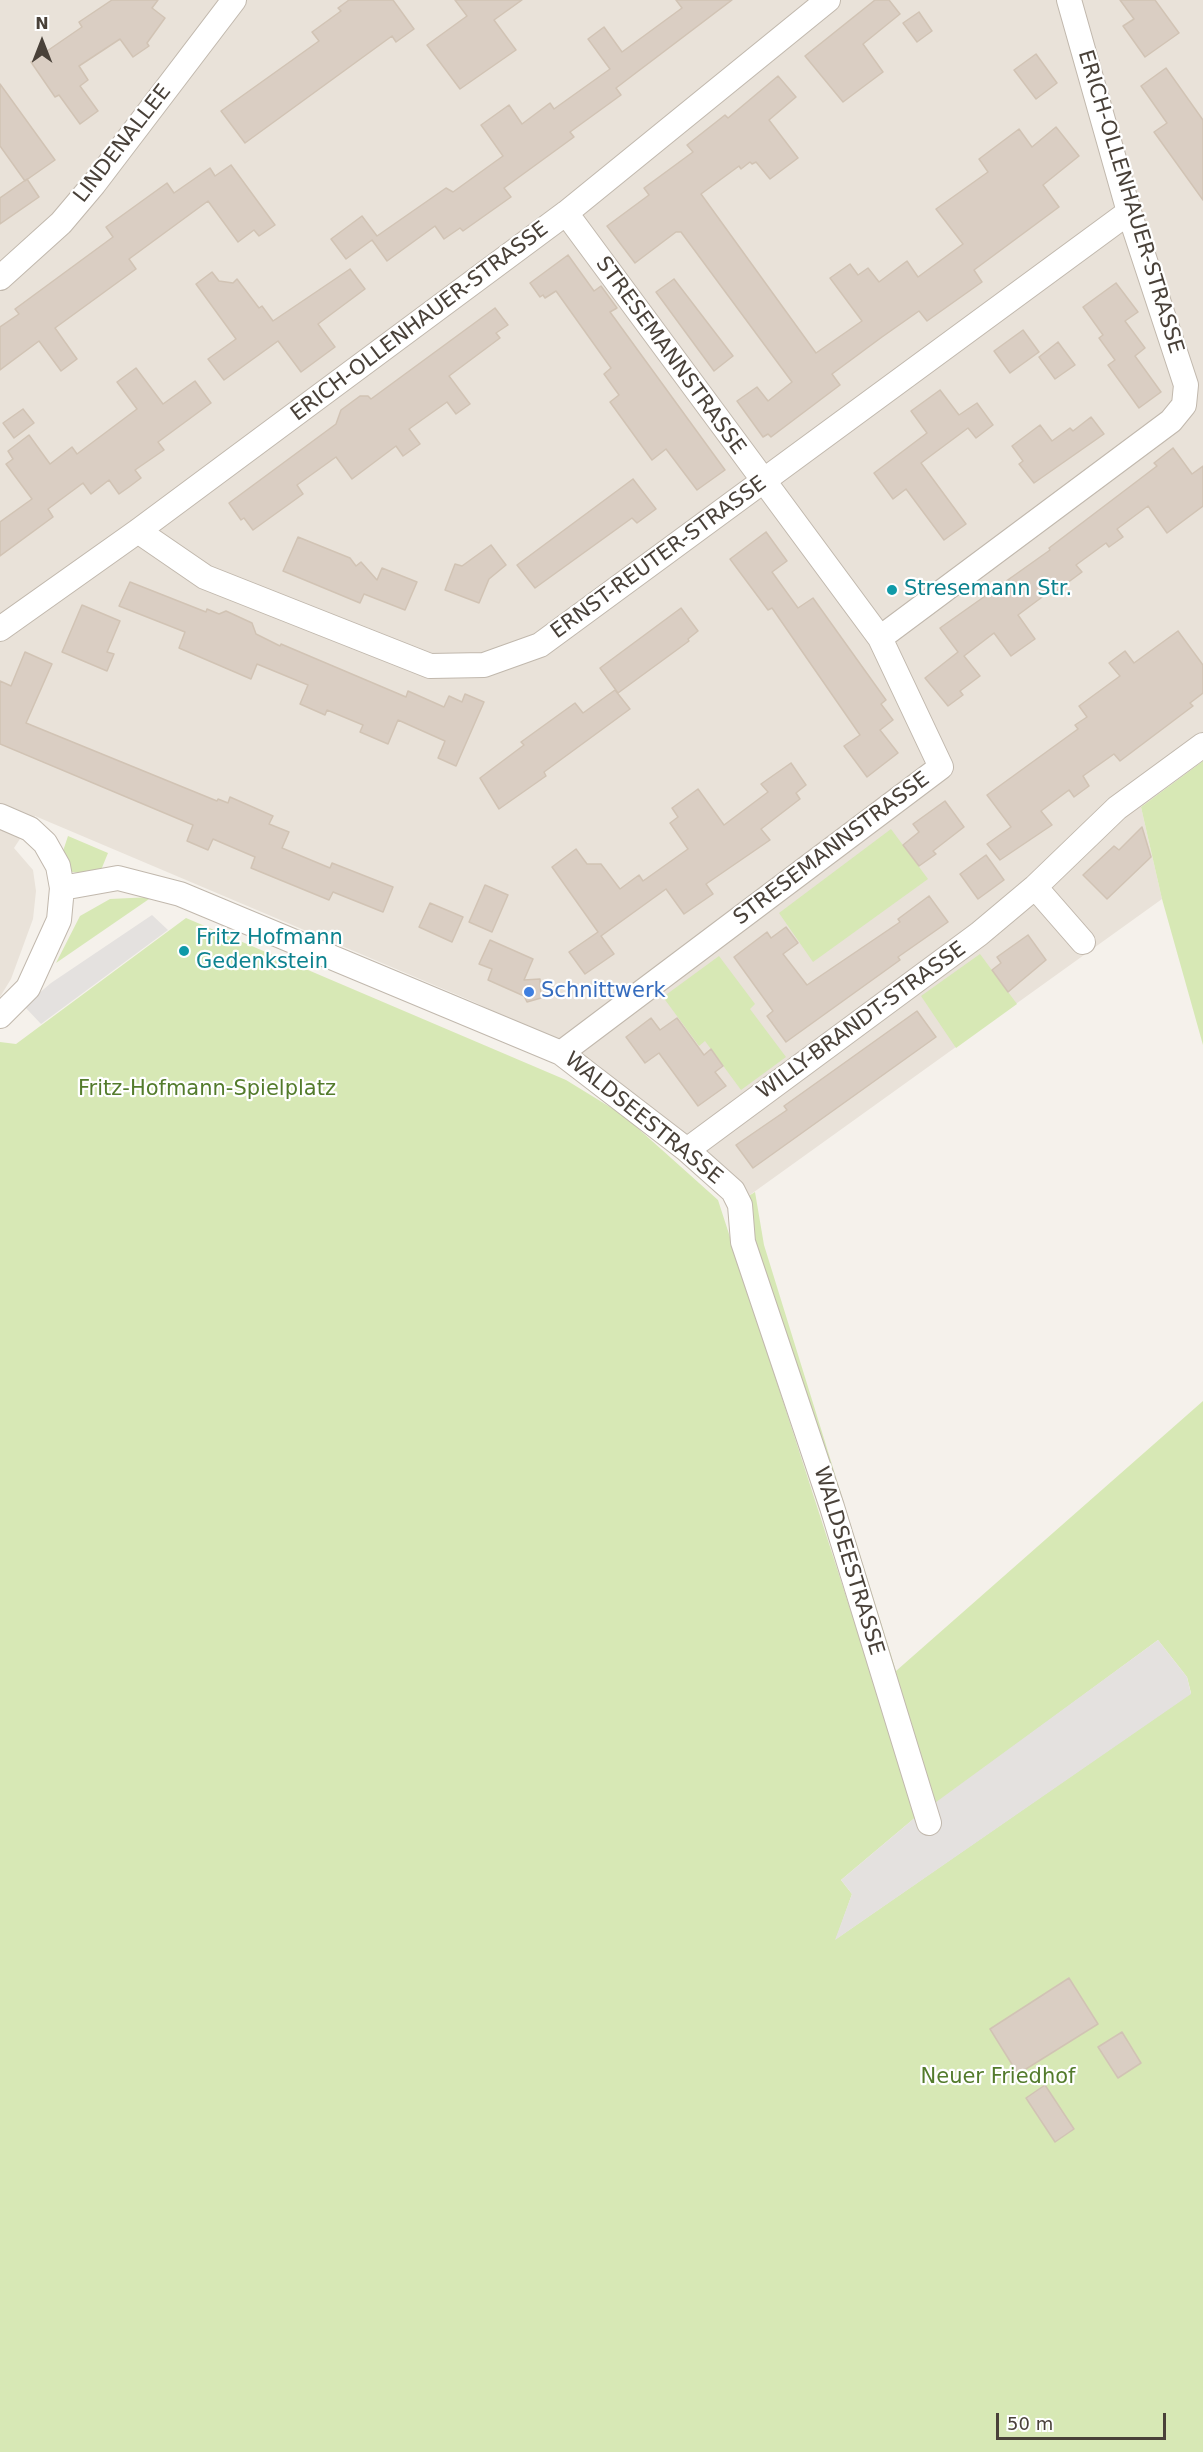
<!DOCTYPE html>
<style>
body{margin:0}
#map{position:relative;width:1203px;height:2452px;overflow:hidden;background:#f5f1eb;font-family:"DejaVu Sans",sans-serif}
canvas{display:block}
.north{position:absolute;left:12px;top:12px;width:60px;height:60px;-webkit-text-stroke:4px #fff;paint-order:stroke;rotate:0deg;font-size:16px;font-weight:700;line-height:24px;text-align:center;color:#494139}
.north::after{content:'';display:block;margin:auto;width:21px;height:27px;background:#494139;clip-path:polygon(50% 0,100% 100%,50% 72%,0 100%)}
.scale{position:absolute;left:996px;top:2413px;width:170px;height:27px;box-sizing:border-box;border:3px solid #494139;border-top:0;padding-left:8px;font-size:18px;line-height:21px;white-space:nowrap;color:#494139;-webkit-text-stroke:4px #fff;paint-order:stroke}
</style>
<div id="map">
<canvas width="1203" height="2452"></canvas>
<div class="north">N</div>
<div class="scale">50 m</div>
</div>
<script>
const context = document.querySelector('canvas').getContext('2d');
context.lineJoin = 'round';
function paint(path, color) { context.fillStyle = color; context.fill(path, 'evenodd'); }
const toPath = rows => new Path2D(rows.map(r => 'M' + r).join(''));
function trace(path, color, width, dash) { context.strokeStyle = color; context.lineWidth = width; context.lineCap = dash ? 'butt' : 'round'; context.setLineDash(dash || []); context.stroke(path); }
function label(font, color, halo, rows, align = 'center') {
  context.font = font + ' "DejaVu Sans",sans-serif'; context.lineWidth = 4.5; context.setLineDash([]); context.textBaseline = 'middle'; context.strokeStyle = halo; context.fillStyle = color; for (const [text, x, y, turn = 0] of rows) {
    context.save(); context.translate(x, y); context.rotate((+turn || 0) * Math.PI / 180); context.textAlign = isNaN(turn) ? turn : align; if (halo) context.strokeText(text, 0, 0); context.fillText(text, 0, 0); context.restore();
  }
}
paint(toPath([
 [0,0,1203,0,1203,761,1141,807,1162,899,747,1197,597,1064,570,1049,474,1002,35,816,14,848,33,870,36,891,33,919,11,979,0,997]
]), '#e9e2d9');
paint(toPath([
 [1203,761,1203,1045,1162,899,1141,807],
 [891,829,928,879,813,962,779,913],
 [68,836,108,853,101,870,90,874,72,872,63,851],
 [152,897,56,963,80,916,110,899],
 [186,918,566,1080,623,1115,718,1200,917,1816,841,1880,852,1894,836,1939,1191,1693,1187,1677,1158,1640,933,1806,755,1253,747,1197,755,1192,764,1245,896,1671,1203,1401,1203,2452,0,2452,0,1042,16,1044],
 [980,954,1017,1004,956,1048,921,996],
 [719,956,755,1004,750,1009,786,1057,741,1090,705,1041,699,1046,663,997]
]), '#d7e8b5');
paint(toPath([
 [152,915,168,930,41,1024,24,1006,51,983],
 [1158,1640,1187,1677,1191,1694,835,1940,852,1894,841,1880,917,1816]
]), '#e4e1df');
const building = toPath([
 [112,0,158,0,152,8,165,18,147,43,149,46,133,57,120,39,79,66,88,80,80,86,98,111,80,124,59,95,55,97,31,62,82,27,79,22,112,0],
 [349,0,393,0,414,29,396,42,392,36,245,143,221,111,319,41,312,32,341,11,338,8,349,0],
 [455,0,522,0,494,20,516,50,460,89,427,45,467,16,455,0],
 [676,0,732,0,616,88,621,95,570,132,574,137,504,188,511,197,463,231,460,228,444,239,435,226,387,261,372,240,346,259,331,239,362,216,377,236,446,188,453,192,503,156,481,125,509,105,522,124,550,103,554,109,610,69,588,39,604,27,622,52,682,8,676,0],
 [875,0,889,0,900,14,863,44,883,72,843,102,805,56,875,0],
 [1120,0,1155,0,1179,33,1145,57,1123,26,1134,19,1120,0],
 [919,12,932,31,917,42,903,23,919,12],
 [1036,54,1057,83,1036,99,1014,70,1036,54],
 [1166,68,1203,120,1203,200,1154,132,1167,123,1141,86,1166,68],
 [778,76,796,97,769,120,798,158,770,179,756,162,752,164,750,162,741,169,739,166,701,194,816,353,862,321,830,278,850,264,858,275,868,268,879,282,907,261,918,277,963,244,936,209,988,172,979,159,1019,129,1032,147,1056,127,1079,156,1043,185,1059,207,974,270,982,282,927,321,919,311,882,337,832,374,840,385,771,437,768,434,763,437,737,401,757,387,768,401,792,382,681,232,676,232,635,263,607,226,649,195,644,188,693,152,687,145,725,115,728,118,778,76],
 [0,84,55,160,25,181,0,146,0,84],
 [231,165,275,225,259,236,254,230,238,242,208,201,129,259,136,269,55,328,77,359,61,371,39,341,0,370,0,327,19,314,15,309,113,237,106,227,167,183,174,193,210,168,215,176,231,165],
 [27,179,39,197,0,224,0,198,27,179],
 [568,255,594,291,601,286,617,308,610,312,725,470,697,490,666,449,652,460,610,402,619,395,604,374,611,368,556,291,545,298,543,295,540,297,530,283,568,255],
 [350,269,365,289,318,324,335,347,301,372,278,341,224,380,208,359,236,339,196,284,212,272,219,281,233,283,237,279,259,308,262,306,273,321,350,269],
 [674,279,733,356,714,371,656,292,674,279],
 [1116,283,1138,312,1125,321,1145,348,1135,356,1161,392,1139,408,1108,365,1115,360,1099,338,1103,335,1083,307,1116,283],
 [495,308,508,325,496,333,500,338,449,376,470,404,456,414,447,402,409,429,420,444,403,456,396,446,352,479,336,457,297,485,303,494,253,530,244,518,241,520,229,503,336,424,341,410,360,396,368,396,371,399,495,308],
 [1023,330,1039,352,1010,373,994,351,1023,330],
 [1058,342,1075,365,1055,379,1039,357,1058,342],
 [136,368,163,404,195,381,211,403,158,442,164,450,135,470,141,478,129,487,119,494,109,480,91,494,83,483,48,509,53,517,0,556,0,522,32,499,6,464,13,459,8,451,29,435,50,464,72,447,77,454,137,409,117,382,136,368],
 [940,390,959,415,977,403,993,425,976,438,968,428,921,463,966,524,944,540,906,489,893,499,874,473,927,433,911,411,940,390],
 [23,409,34,423,14,438,3,423,23,409],
 [1091,417,1104,434,1034,483,1019,464,1023,461,1012,446,1040,425,1052,441,1070,428,1073,431,1091,417],
 [1173,448,1192,474,1203,466,1203,506,1167,533,1148,506,1117,529,1123,537,1109,547,1106,543,1076,565,1082,572,1055,592,1053,589,1018,615,1035,639,1011,656,994,633,964,656,980,676,960,691,963,695,948,706,925,678,958,652,940,628,1050,550,1049,548,1157,466,1154,463,1173,448],
 [633,479,656,509,637,523,632,518,535,588,517,565,633,479],
 [766,532,787,561,772,572,798,608,813,598,886,700,881,704,893,720,880,730,898,753,867,777,844,746,860,735,772,608,768,610,730,559,766,532],
 [298,537,350,558,356,566,361,562,377,580,382,568,417,582,405,610,364,594,360,603,283,571,298,537],
 [491,545,506,565,489,579,479,603,445,590,455,564,462,566,491,545],
 [130,582,206,612,207,609,219,614,226,611,252,623,256,634,280,646,281,644,406,697,408,691,444,707,449,696,462,702,465,694,484,702,456,766,438,758,445,741,398,720,388,744,360,732,363,725,327,710,325,715,300,704,308,685,257,664,251,679,179,648,185,632,119,606,130,582],
 [82,605,120,621,107,652,114,654,107,671,62,652,82,605],
 [681,608,698,631,688,639,689,641,618,693,600,668,681,608],
 [1178,631,1203,665,1203,693,1190,703,1193,706,1120,761,1114,754,1083,776,1089,786,1074,797,1069,790,1041,811,1052,825,1000,860,987,844,1011,827,987,795,1078,729,1075,725,1087,717,1079,706,1120,676,1109,663,1125,651,1134,663,1178,631],
 [25,652,52,664,26,723,217,801,218,799,228,803,230,797,273,816,269,824,289,832,282,848,330,868,332,863,393,887,383,912,333,892,329,900,251,868,255,857,213,839,208,850,187,841,193,825,0,744,0,681,11,686,25,652],
 [615,690,630,709,544,772,546,776,499,809,480,778,524,745,521,742,575,703,583,713,615,690],
 [791,763,806,785,796,793,800,799,761,829,770,840,706,884,713,894,684,914,666,889,601,936,614,954,585,974,569,952,598,932,552,867,576,849,587,864,601,864,620,889,639,875,643,881,688,849,670,823,678,817,672,808,698,789,724,825,768,792,761,784,791,763],
 [945,801,964,827,933,851,936,854,919,866,903,845,919,832,913,824,945,801],
 [1142,827,1151,857,1107,899,1083,875,1114,846,1119,850,1142,827],
 [986,855,1004,880,978,899,960,874,986,855],
 [485,885,508,895,492,932,469,922,485,885],
 [929,896,948,922,898,957,900,960,786,1042,767,1016,773,1011,734,957,767,932,771,938,786,927,798,943,783,954,807,985,900,922,898,919,929,896],
 [430,903,463,917,452,942,419,927,430,903],
 [1028,935,1046,960,1008,992,992,970,1001,963,997,957,1028,935],
 [490,940,533,959,524,980,540,979,541,998,527,1002,524,996,488,980,492,969,479,964,490,940],
 [917,1011,936,1037,753,1168,736,1145,787,1110,784,1106,917,1011],
 [651,1018,660,1030,677,1018,704,1055,711,1049,723,1066,715,1072,726,1086,698,1106,659,1053,645,1063,626,1037,651,1018],
 [1069,1978,1098,2024,1018,2074,990,2029,1069,1978],
 [1122,2032,1141,2063,1118,2078,1098,2047,1122,2032],
 [1045,2085,1074,2129,1055,2142,1026,2098,1045,2085]
]);
paint(building, '#dacec3');
trace(building, '#d1c3b4', 1.5);
const street = toPath([
 [0,278,61,223,94,184,234,0],
 [138,531,205,577,430,666,484,665,540,645,1129,212],
 [0,629,138,531,566,213,828,0],
 [880,638,1171,421,1184,405,1186,385,1129,212,1069,0],
 [0,816,30,829,45,843,58,866,62,888,59,920,28,988,0,1016],
 [1035,887,1083,942],
 [62,888,118,878,180,894,561,1053,687,1150,733,1191,740,1205,743,1242,832,1507,929,1823],
 [561,1053,941,767,880,638,566,213],
 [687,1150,979,934,1035,887,1117,808,1203,745]
]);
trace(street, '#c1b8ad', 26);
trace(street, '#fff', 24);
for (const [x, y, r, color] of [
 [892,590,6,"#0f9aa8"],
 [184,951,6,"#0f9aa8"],
 [529,992,6,"#3f7fe0"]
]) { const dot = new Path2D(); dot.arc(x, y, r, 0, 2 * Math.PI); context.fillStyle = color; context.fill(dot); trace(dot, '#fff', 2); }
label('21px', '#494139', '#fff', [
 ["LINDENALLEE",123,144,-52],
 ["ERICH-OLLENHAUER-STRASSE",1130,202,73],
 ["ERICH-OLLENHAUER-STRASSE",420,322,-37],
 ["STRESEMANNSTRASSE",670,356,54],
 ["ERNST-REUTER-STRASSE",659,558,-36],
 ["STRESEMANNSTRASSE",832,849,-37],
 ["WILLY-BRANDT-STRASSE",862,1021,-36],
 ["WALDSEESTRASSE",643,1119,39],
 ["WALDSEESTRASSE",848,1561,73]
]);
label('21px', '#0d838f', '#fff', [
 ["Stresemann Str.",904,590],
 ["Fritz Hofmann",196,939],
 ["Gedenkstein",196,963]
], 'left');
label('21px', '#366cbe', '#fff', [
 ["Schnittwerk",541,992]
], 'left');
label('21px', '#537b2c', '#fff', [
 ["Fritz-Hofmann-Spielplatz",207,1090],
 ["Neuer Friedhof",998,2078]
]);
</script>
